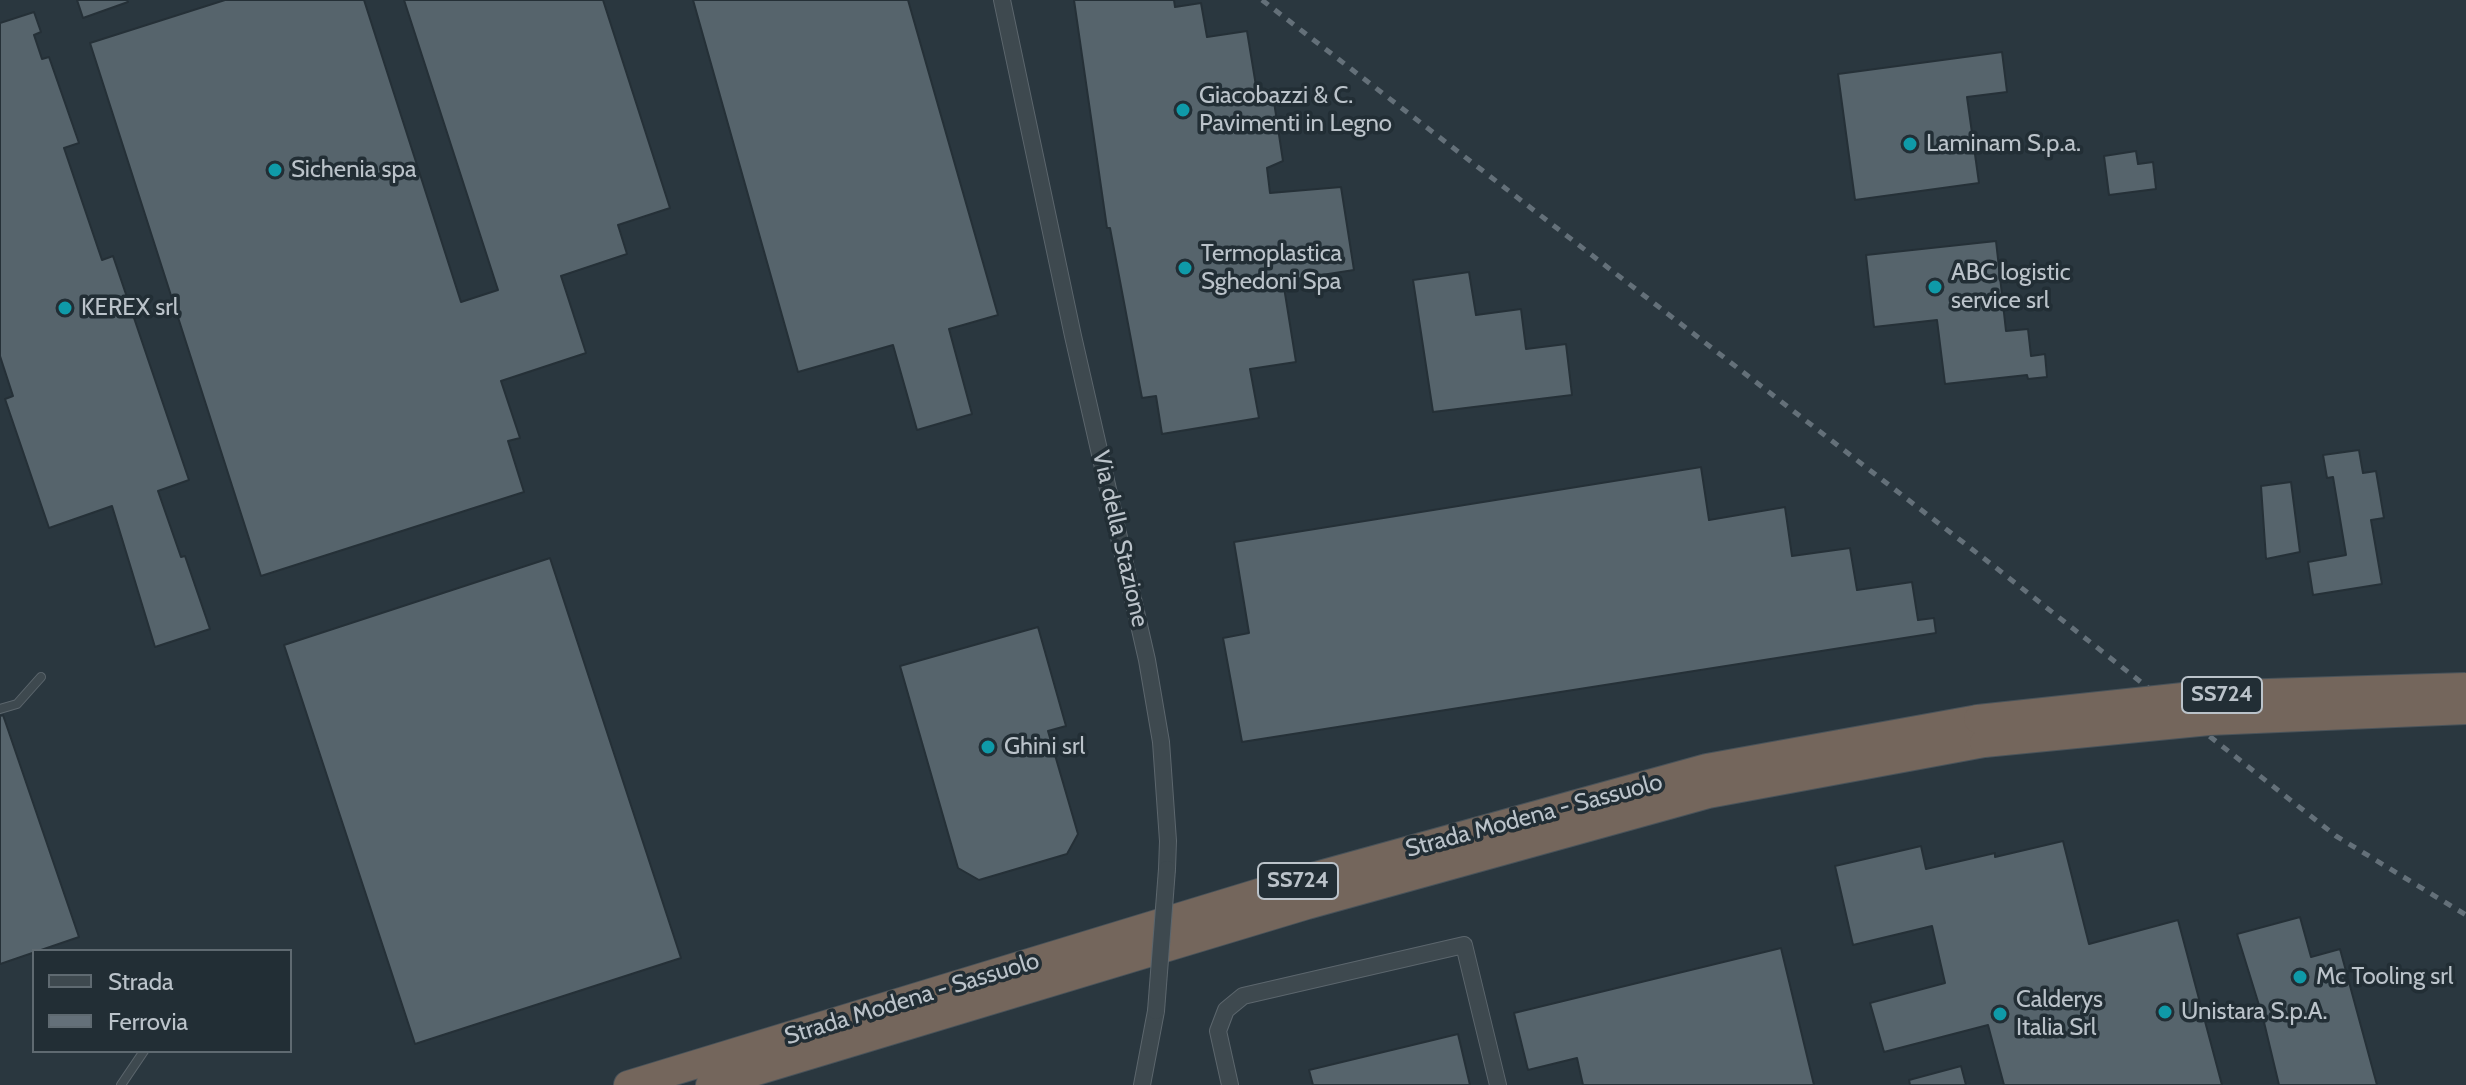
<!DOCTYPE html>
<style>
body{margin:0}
#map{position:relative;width:2466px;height:1085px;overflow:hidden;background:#2a373f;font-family:Cabin,sans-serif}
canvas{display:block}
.legend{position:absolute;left:32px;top:949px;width:260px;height:104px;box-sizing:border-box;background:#222e35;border:2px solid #5f6a71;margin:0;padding:10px 14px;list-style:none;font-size:24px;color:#bbc3ca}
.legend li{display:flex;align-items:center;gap:16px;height:40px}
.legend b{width:40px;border:2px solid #5f6a71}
</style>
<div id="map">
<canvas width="2466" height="1085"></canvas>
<ul class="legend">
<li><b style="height:10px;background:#3e494f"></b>Strada</li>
<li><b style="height:10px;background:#647079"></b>Ferrovia</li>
</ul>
</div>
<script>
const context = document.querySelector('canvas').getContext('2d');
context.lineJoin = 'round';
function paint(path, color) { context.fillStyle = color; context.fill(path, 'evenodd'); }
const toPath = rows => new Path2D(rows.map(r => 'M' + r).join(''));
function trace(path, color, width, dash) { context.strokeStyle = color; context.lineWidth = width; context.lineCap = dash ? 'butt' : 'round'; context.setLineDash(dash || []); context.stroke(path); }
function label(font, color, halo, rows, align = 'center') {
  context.font = font + ' Cabin,sans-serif'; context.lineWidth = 7; context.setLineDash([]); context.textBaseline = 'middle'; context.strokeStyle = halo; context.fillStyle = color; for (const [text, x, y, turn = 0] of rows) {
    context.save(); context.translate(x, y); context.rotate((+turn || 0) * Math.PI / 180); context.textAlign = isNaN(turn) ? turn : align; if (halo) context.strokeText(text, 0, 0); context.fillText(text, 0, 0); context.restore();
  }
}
const building = toPath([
 [77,0,127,0,128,2,83,18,77,0],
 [225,0,364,0,461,302,498,290,404,0,603,0,670,208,618,225,627,254,561,276,586,353,501,381,520,438,508,441,524,492,261,576,90,43,225,0],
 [693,0,908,0,998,315,949,329,972,414,917,430,893,345,798,372,693,0],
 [1074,0,1174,0,1175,7,1201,3,1207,37,1247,31,1258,98,1273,95,1283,161,1267,168,1270,193,1341,187,1354,270,1283,281,1296,362,1250,369,1259,418,1162,434,1156,396,1142,398,1110,228,1107,228,1074,0],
 [34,12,41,32,34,35,42,59,49,57,79,143,64,148,102,260,113,256,189,480,158,491,181,557,185,556,210,629,155,647,112,506,49,528,5,399,13,396,0,356,0,23,34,12],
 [2002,52,2007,92,1967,97,1979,183,1855,200,1838,74,2002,52],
 [2136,151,2138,164,2153,162,2156,189,2109,195,2104,156,2136,151],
 [1996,241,2006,331,2028,329,2031,356,2045,354,2047,377,2028,379,2027,375,1945,384,1937,320,1874,327,1866,255,1996,241],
 [1469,272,1476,315,1521,309,1526,349,1566,344,1572,395,1433,412,1413,280,1469,272],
 [2359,450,2363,473,2376,471,2384,518,2371,520,2382,584,2313,595,2308,562,2346,555,2333,477,2327,478,2323,455,2359,450],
 [1701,467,1709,520,1785,507,1792,556,1850,548,1857,590,1912,582,1918,620,1934,618,1936,633,1242,742,1223,638,1249,633,1234,542,1701,467],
 [2291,482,2300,552,2266,559,2261,486,2291,482],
 [550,558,681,958,415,1044,284,645,550,558],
 [1038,627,1066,726,1048,731,1078,834,1067,854,979,880,958,868,900,666,1038,627],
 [3,715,79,937,0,964,0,716,3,715],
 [2063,841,2089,944,2178,920,2222,1085,2004,1085,1988,1025,1884,1052,1870,1003,1945,983,1932,926,1853,945,1835,866,1921,846,1926,869,1995,853,1995,857,2063,841],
 [2300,917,2311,957,2340,949,2377,1085,2279,1085,2263,1018,2237,934,2300,917],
 [1781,948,1814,1085,1583,1085,1577,1058,1528,1070,1514,1013,1781,948],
 [1458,1034,1470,1085,1313,1085,1309,1070,1458,1034],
 [1961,1066,1966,1085,1910,1085,1909,1080,1961,1066]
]);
paint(building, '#56646c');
trace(building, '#253037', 2);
const lane = toPath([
 [0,709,17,704,41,677],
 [121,1085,144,1051]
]);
const street = toPath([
 [1002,0,1073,336,1147,660,1161,742,1168,841,1167,869],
 [1142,1085,1156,1011],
 [1230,1085,1218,1031,1226,1010,1243,996,1464,945,1498,1085]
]);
const highway = toPath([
 [628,1085,1298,881,1707,768,1978,719],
 [710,1085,1307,905,1708,794,1984,743]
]);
trace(lane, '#5c666d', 10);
trace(street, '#5c666d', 18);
trace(highway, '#49535a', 30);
trace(lane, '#3e494f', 8);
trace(street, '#3e494f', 16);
trace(highway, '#74665c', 28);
trace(toPath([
 [1262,0,1995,567,2336,836,2466,915]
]), '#647079', 5, [8, 8]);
const streetBridge = toPath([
 [1156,1011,1167,869]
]);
const highwayBridge = toPath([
 [1978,719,2202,695,2466,687],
 [1984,743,2209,721,2466,710]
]);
trace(streetBridge, '#5c666d', 18, []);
trace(highwayBridge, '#49535a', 30, []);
trace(streetBridge, '#3e494f', 16);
trace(highwayBridge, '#74665c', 28);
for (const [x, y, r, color] of [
 [1183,110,8,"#0f9aa8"],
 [1910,144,8,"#0f9aa8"],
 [275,170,8,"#0f9aa8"],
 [1185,268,8,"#0f9aa8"],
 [1935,287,8,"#0f9aa8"],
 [65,308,8,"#0f9aa8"],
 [988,747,8,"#0f9aa8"],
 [2300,977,8,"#0f9aa8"],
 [2165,1012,8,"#0f9aa8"],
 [2000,1014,8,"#0f9aa8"]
]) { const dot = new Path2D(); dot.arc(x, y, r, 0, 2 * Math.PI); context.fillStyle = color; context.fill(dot); trace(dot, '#222e35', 3); }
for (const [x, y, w] of [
 [2222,695,80],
 [1298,881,80]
]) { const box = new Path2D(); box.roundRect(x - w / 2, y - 18, w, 36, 6); context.fillStyle = '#222e35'; context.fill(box); trace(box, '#bbc3ca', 2); }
label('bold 22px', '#bbc3ca', null, [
 ["SS724",2222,695],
 ["SS724",1298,881]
]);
label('24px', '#bbc3ca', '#222e35', [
 ["Giacobazzi & C.",1199,96],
 ["Pavimenti in Legno",1199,124],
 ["Laminam S.p.a.",1926,144],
 ["Sichenia spa",291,170],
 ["Termoplastica",1201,254],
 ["Sghedoni Spa",1201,282],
 ["ABC logistic",1951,273],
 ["service srl",1951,301],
 ["KEREX srl",81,308],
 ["Ghini srl",1004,747],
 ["Mc Tooling srl",2316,977],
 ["Calderys",2016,1000],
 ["Italia Srl",2016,1028],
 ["Unistara S.p.A.",2181,1012]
], 'left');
label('24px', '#bbc3ca', '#222e35', [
 ["Via della Stazione",1120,539,77],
 ["Strada Modena - Sassuolo",1534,816,-15],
 ["Strada Modena - Sassuolo",912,999,-17]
]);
</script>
